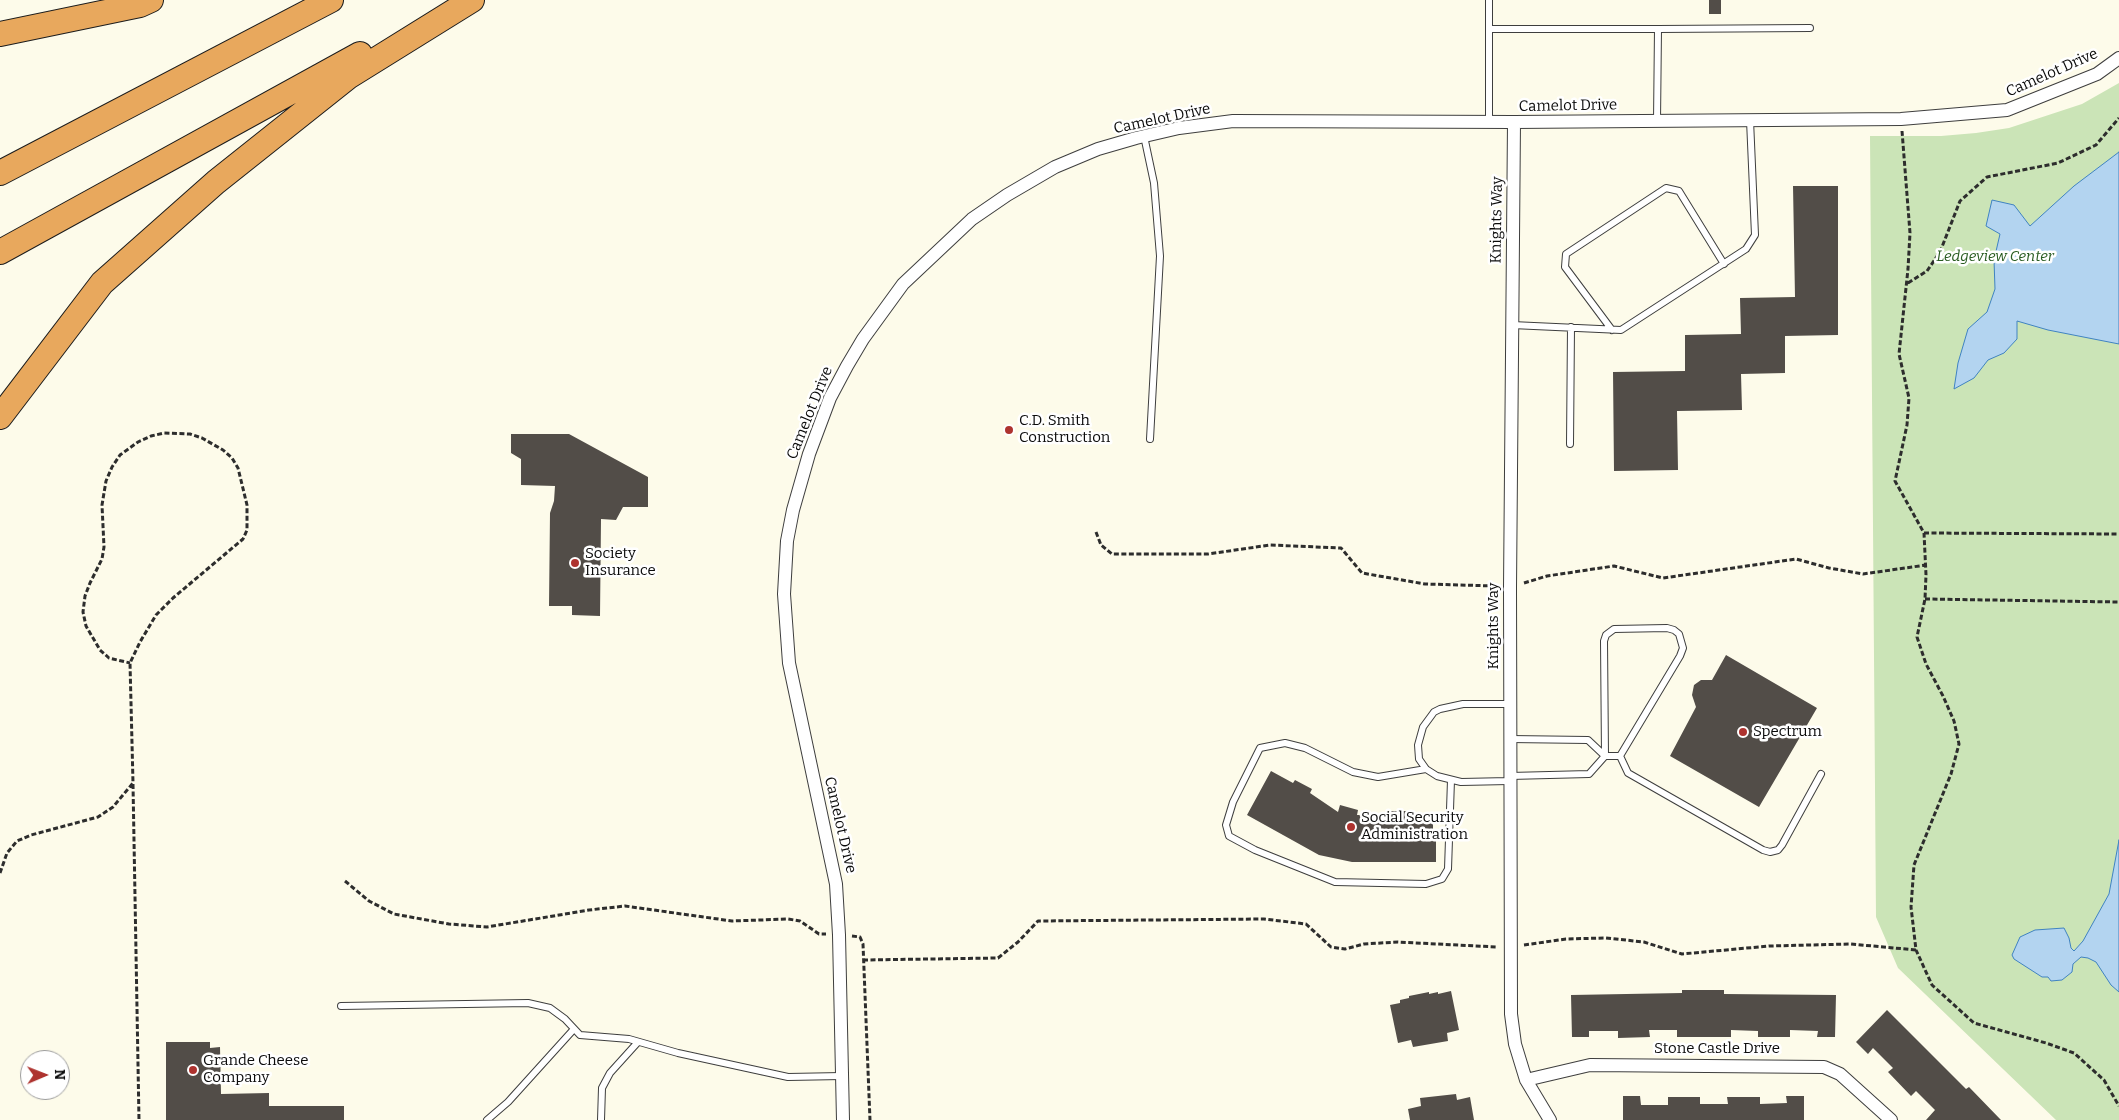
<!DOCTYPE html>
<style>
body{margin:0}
#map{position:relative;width:2119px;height:1120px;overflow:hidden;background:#fdfbea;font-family:Bitter,serif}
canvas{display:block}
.north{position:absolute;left:20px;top:1050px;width:50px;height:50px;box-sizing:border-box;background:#fff;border:1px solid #9d9d9d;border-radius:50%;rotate:89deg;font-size:14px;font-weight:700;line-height:20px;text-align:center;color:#0b0b0b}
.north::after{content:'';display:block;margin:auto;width:18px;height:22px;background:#ae332f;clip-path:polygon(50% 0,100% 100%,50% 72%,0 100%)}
</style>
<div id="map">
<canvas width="2119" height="1120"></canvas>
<div class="north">N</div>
</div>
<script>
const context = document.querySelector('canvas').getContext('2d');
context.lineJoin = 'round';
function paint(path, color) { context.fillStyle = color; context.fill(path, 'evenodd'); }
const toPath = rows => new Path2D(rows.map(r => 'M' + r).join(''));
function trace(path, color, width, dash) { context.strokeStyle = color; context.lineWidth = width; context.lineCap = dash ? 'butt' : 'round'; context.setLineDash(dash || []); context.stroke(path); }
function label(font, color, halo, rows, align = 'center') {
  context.font = font + ' Bitter,serif'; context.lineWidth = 5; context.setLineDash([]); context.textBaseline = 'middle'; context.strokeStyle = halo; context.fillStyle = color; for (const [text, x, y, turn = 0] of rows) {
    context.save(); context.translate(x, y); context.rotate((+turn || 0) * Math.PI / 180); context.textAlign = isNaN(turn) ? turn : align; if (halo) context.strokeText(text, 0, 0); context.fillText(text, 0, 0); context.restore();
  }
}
paint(toPath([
 [2119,83,2119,1120,2056,1120,1898,968,1876,917,1870,136,1941,136,1976,133,2009,128,2082,104]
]), '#cbe4b7');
const water = toPath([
 [2119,152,2119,344,2048,330,2017,321,2017,339,2004,353,1988,360,1974,378,1954,389,1958,363,1968,329,1987,312,1995,289,1994,260,2000,234,1986,226,1992,200,2014,205,2030,226,2074,186,2119,152],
 [2119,840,2119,992,2111,985,2096,962,2088,958,2081,957,2073,964,2072,972,2062,980,2051,981,2048,977,2042,977,2014,959,2012,955,2020,937,2035,930,2064,928,2069,938,2071,948,2074,951,2083,941,2109,894,2119,840]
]);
paint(water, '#b3d4f0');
trace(water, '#4083c1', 1);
paint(toPath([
 [1709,0,1721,0,1721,14,1709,14],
 [1793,186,1838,186,1838,335,1785,336,1785,373,1741,374,1742,410,1677,411,1678,470,1614,471,1613,372,1685,371,1685,335,1741,334,1740,298,1795,297],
 [511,434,569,434,648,477,648,507,623,507,616,520,601,519,600,616,572,615,572,606,549,606,550,513,554,501,555,486,521,485,521,459,511,453],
 [1726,655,1817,708,1759,807,1670,756,1696,707,1692,695,1694,685,1701,680,1712,680],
 [1271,771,1293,783,1295,780,1312,789,1310,793,1338,812,1340,805,1358,810,1357,815,1391,815,1391,811,1409,811,1409,815,1433,815,1433,839,1436,839,1436,862,1352,862,1319,855,1247,815],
 [1682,990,1724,990,1724,994,1836,995,1835,1037,1817,1037,1818,1031,1790,1030,1790,1037,1758,1037,1758,1031,1731,1030,1731,1037,1677,1037,1677,1030,1649,1030,1650,1037,1618,1038,1618,1031,1589,1031,1589,1037,1572,1037,1571,995,1682,993],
 [1451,991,1459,1030,1447,1033,1448,1041,1413,1047,1411,1040,1398,1043,1390,1005,1400,1003,1400,1000,1409,998,1409,996,1429,992,1429,994,1438,992,1438,994],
 [1887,1010,1966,1089,1969,1087,2001,1120,1926,1120,1935,1110,1916,1091,1911,1096,1888,1072,1893,1068,1873,1048,1868,1054,1856,1042],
 [166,1042,210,1042,210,1048,220,1047,221,1094,269,1093,269,1106,344,1106,344,1120,166,1120],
 [1456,1094,1457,1100,1470,1097,1474,1120,1410,1120,1408,1109,1421,1106,1420,1098],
 [1623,1096,1640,1096,1641,1105,1668,1105,1668,1097,1700,1097,1700,1104,1728,1104,1727,1097,1760,1097,1760,1104,1787,1103,1786,1096,1804,1096,1804,1120,1623,1120]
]), '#524d48');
const service = toPath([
 [1489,0,1489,29],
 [1658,29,1810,28],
 [1489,122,1489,29,1658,29,1657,121],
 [1144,136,1154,183,1160,256,1150,439],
 [1512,325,1621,330,1746,249,1755,235,1750,120],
 [1612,330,1565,267,1566,254,1666,188,1679,191,1724,264],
 [1570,444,1571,327],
 [1620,756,1605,756,1604,641,1606,635,1614,629,1667,628,1674,630,1679,634,1683,648,1680,656,1620,756,1628,773,1763,850,1770,852,1778,850,1782,845,1821,774],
 [1426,769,1378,777,1353,772,1305,748,1285,743,1260,748,1233,802,1226,825,1229,836,1255,850,1335,882,1426,884,1442,879,1448,869,1451,780],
 [1510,776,1589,774,1605,756,1588,740,1510,739],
 [1509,781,1461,782,1437,776,1426,769,1419,759,1418,745,1423,727,1434,712,1440,709,1463,704,1510,704],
 [341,1006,528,1003,550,1008,565,1019,580,1035,629,1039,678,1053,788,1077,842,1076],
 [487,1120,508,1102,574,1029],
 [601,1120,602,1088,610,1073,638,1042]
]);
const minor = toPath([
 [1514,122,1510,587,1511,1014,1515,1044,1526,1080,1550,1120],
 [1526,1080,1590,1065,1824,1067,1840,1074,1891,1120],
 [843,1120,839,935,836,884,789,663,784,594,787,541,793,510,809,454,830,398,847,366,863,339,903,284,972,219,1007,195,1055,167,1098,149,1136,138,1179,128,1233,121,1514,122,1901,119,2007,110,2097,74,2119,58]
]);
const motorway = toPath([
 [0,34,140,5,151,0],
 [0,173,331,0],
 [0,252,360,54],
 [0,417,102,283,216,182,348,77,472,0]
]);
trace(service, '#3e3e3e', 8);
trace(minor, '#3e3e3e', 14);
trace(motorway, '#1c1c1c', 26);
trace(toPath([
 [1902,131,1910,233,1908,269,1899,354,1909,398,1907,425,1895,481,1924,533,1926,575,1925,599,1917,637,1926,664,1943,696,1954,721,1959,744,1951,774,1914,865,1911,907,1916,950,1932,985,1974,1023,2046,1043,2074,1053,2104,1080,2119,1106],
 [1908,283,1927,271,1940,252,1960,201,1987,177,2058,163,2096,145,2119,118],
 [1096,532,1101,545,1112,554,1208,554,1270,545,1341,548,1362,573,1425,584,1496,586],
 [1924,533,2119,534],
 [1524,583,1547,576,1614,566,1663,578,1796,559,1829,568,1863,574,1926,565],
 [1925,599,2119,602],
 [133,784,139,1120],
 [0,873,7,853,17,841,31,835,98,817,113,807,133,783,130,663,140,642,156,615,173,598,243,539,247,530,247,505,238,468,232,458,223,450,202,438,190,434,164,433,151,436,138,442,120,455,112,467,106,481,102,505,104,547,102,559,90,583,85,596,83,612,86,626,100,650,109,658,130,663],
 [345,881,369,901,394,914,449,924,487,927,589,910,625,906,732,921,788,919,800,921,819,934,826,934],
 [852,936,860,937,863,944,870,1120],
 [1524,945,1566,939,1606,938,1644,942,1682,954,1769,946,1851,944,1916,950],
 [863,960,998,958,1018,942,1038,921,1264,919,1306,924,1331,947,1345,949,1364,944,1398,942,1497,947]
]), '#2d2d2d', 3, [5, 2.5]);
trace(service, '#fff', 6);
trace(minor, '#fff', 12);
trace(motorway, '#e8a85d', 24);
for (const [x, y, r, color] of [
 [1009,430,5,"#ae332f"],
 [575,563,5,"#ae332f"],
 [1743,732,5,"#ae332f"],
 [1351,827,5,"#ae332f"],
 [193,1070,5,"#ae332f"]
]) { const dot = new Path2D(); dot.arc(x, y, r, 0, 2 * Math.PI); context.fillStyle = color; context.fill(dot); trace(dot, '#fff', 2); }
label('15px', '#0b0b0b', '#fff', [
 ["Camelot Drive",2052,73,-24],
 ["Camelot Drive",1568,106,-1],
 ["Camelot Drive",1162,119,-12],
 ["Knights Way",1497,220,-89],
 ["Camelot Drive",810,413,-68],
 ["Knights Way",1494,626,-90],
 ["Camelot Drive",840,825,77],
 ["Stone Castle Drive",1717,1049]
]);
label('italic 15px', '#295c21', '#fff', [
 ["Ledgeview Center",1995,257]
]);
label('15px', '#0b0b0b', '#fff', [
 ["C.D. Smith",1019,421],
 ["Construction",1019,438],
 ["Society",585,554],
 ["Insurance",585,571],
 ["Spectrum",1753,732],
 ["Social Security",1361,818],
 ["Administration",1361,835],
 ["Grande Cheese",203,1061],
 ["Company",203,1078]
], 'left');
</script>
